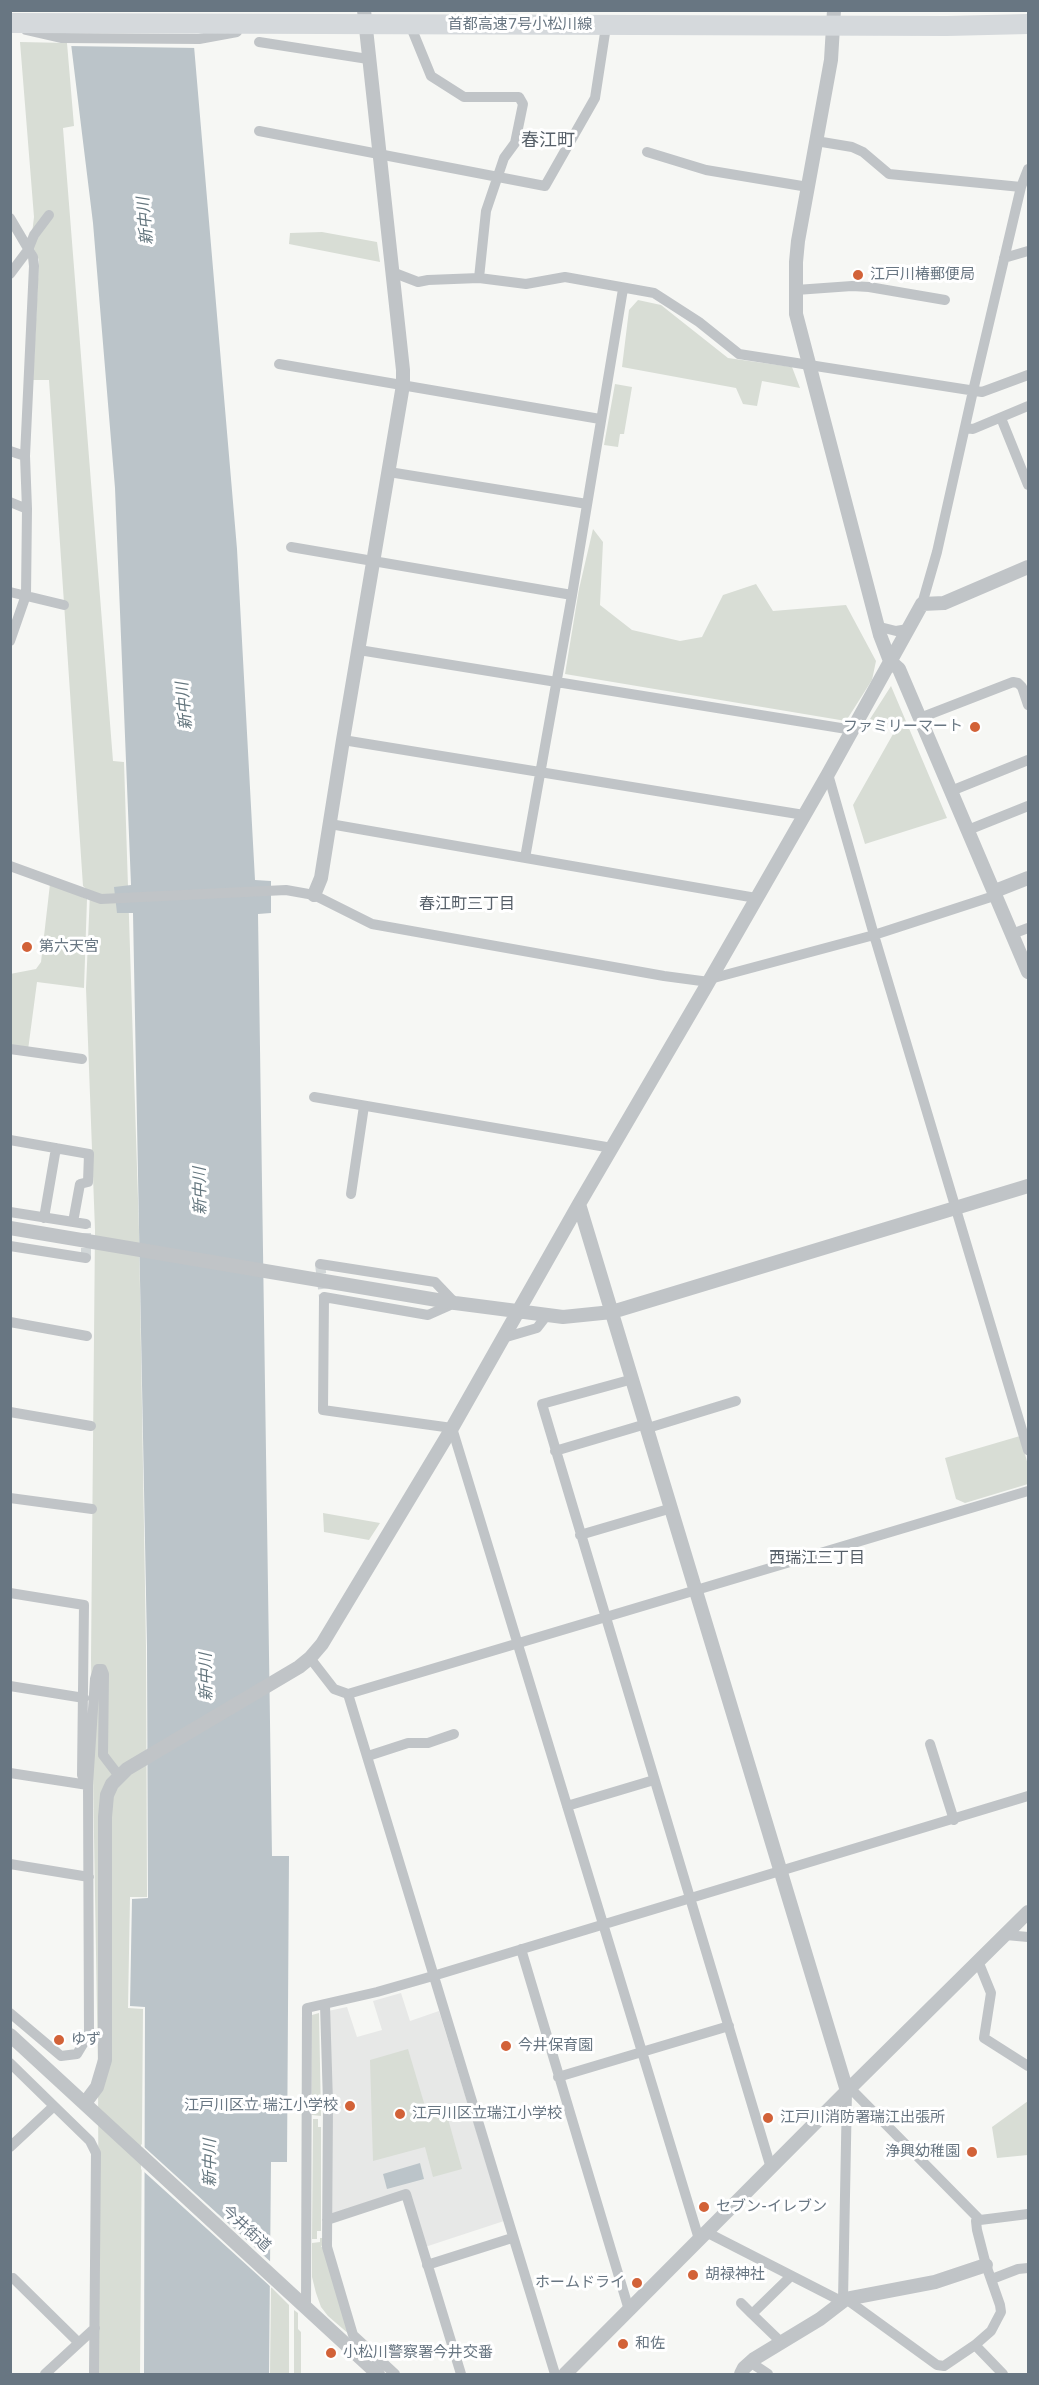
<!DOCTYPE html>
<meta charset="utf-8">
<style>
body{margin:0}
#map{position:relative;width:1039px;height:2385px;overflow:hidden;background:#f6f7f4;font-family:"Varela Round",sans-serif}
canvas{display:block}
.frame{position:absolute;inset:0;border:12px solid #687682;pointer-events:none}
</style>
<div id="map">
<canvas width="1039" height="2385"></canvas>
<div class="frame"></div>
</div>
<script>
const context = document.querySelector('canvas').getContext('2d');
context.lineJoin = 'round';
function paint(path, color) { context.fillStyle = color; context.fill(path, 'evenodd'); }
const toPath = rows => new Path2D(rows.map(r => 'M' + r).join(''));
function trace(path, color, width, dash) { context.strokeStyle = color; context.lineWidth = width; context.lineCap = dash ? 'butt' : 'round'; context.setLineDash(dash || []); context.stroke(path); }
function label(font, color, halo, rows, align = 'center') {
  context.font = font + ' "Varela Round","Noto Sans JP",sans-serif'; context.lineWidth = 6; context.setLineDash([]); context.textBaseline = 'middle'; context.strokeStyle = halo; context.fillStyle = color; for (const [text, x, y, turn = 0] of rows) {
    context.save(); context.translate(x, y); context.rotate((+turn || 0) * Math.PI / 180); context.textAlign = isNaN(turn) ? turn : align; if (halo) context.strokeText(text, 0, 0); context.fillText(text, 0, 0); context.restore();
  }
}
paint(toPath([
 [401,1993,410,2021,439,2011,504,2221,425,2247,409,2191,331,2215,328,2011,347,2007,357,2037,382,2030,373,2001]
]), '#e7e8e7');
paint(toPath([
 [20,42,67,43,74,126,63,128,113,761,124,762,139,1230,146,1647,147,1897,130,1897,128,2008,143,2009,140,2374,99,2374,98,2071,91,1659,95,1230,86,988,90,892,83,886,49,380,33,380,39,260,31,242,34,217],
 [322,232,377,242,380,262,289,244,290,233],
 [638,300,661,305,728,358,792,367,800,388,762,381,757,406,743,404,736,388,622,367,629,310],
 [615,384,632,387,624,434,620,434,618,447,604,445],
 [593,529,603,542,600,605,632,630,680,641,702,637,723,595,756,584,773,611,846,605,876,661,872,680,846,721,565,674,579,589],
 [891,686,947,818,865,844,853,805,897,727,870,719],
 [50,884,87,899,84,988,37,982,28,1050,11,1047,10,974,36,969,41,962],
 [1020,1436,1028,1465,1028,1484,965,1503,956,1499,945,1458],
 [323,1513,380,1523,369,1540,324,1532],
 [319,2013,321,2116,312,2115,312,2015],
 [408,2049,427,2113,445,2108,462,2169,433,2177,425,2147,373,2161,370,2060],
 [1028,2101,1028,2155,997,2158,992,2127],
 [313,2119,318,2119,318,2127,321,2127,321,2231,317,2231,317,2239,312,2239],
 [320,2238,324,2238,324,2245,321,2246,327,2253,350,2335,328,2316,321,2307,316,2293,312,2277,312,2243,320,2242],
 [271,2287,289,2305,289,2374,270,2374],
 [294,2310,298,2313,298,2329,301,2332,301,2374,294,2374]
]), '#d8ddd5');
paint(toPath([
 [67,11,191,11,237,549,255,880,271,881,271,913,258,914,272,1856,289,1856,287,2162,271,2162,269,2374,144,2374,145,2007,130,2006,132,1899,148,1898,147,1646,133,913,117,913,114,887,131,885,115,488,93,223],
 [420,2163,424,2179,387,2189,383,2174]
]), '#bbc4c9');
paint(toPath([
 [64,10,194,10,198,48,68,46],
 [141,2144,273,2264,272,2288,141,2169]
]), '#f6f7f4');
trace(toPath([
 [86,1258,86,1224],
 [320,1264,324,1297]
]), '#d2d7d8', 10, [10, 5]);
trace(toPath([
 [26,30,61,38,199,39,237,32],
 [413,32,431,76,464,97,519,97,523,104,515,143,504,158,486,211,479,278],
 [259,42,368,59],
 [259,131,545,186,595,98,605,33],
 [816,141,852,147,863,152,889,174,1021,187],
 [647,152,706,170,808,187],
 [10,218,33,257,34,266,25,456,27,509,26,595,10,641],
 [1004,258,1028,251],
 [392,272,418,282,428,280,479,278,526,284,565,277,654,293,699,322,739,354,982,392,1028,375],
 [10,274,28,250,34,235,49,215],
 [796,290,852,286,869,287,945,300],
 [279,364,600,419],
 [1001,418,1028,485],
 [965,428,973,429,1028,406],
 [10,451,25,456],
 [389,472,587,504],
 [10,502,27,509],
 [291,547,572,595],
 [10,592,64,605],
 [922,604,937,552,973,391,1021,187,1028,169],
 [876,626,896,631,908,629],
 [359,650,853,730],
 [920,718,1013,682,1018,683,1022,687,1028,705],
 [343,740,804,815],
 [828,774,874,935,1028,1450],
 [951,791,1028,760],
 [330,824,756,898],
 [968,830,1028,806],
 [525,858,572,595,623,289],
 [10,866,101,899,286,890,314,895,372,924,664,976,709,982],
 [1012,934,1028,928],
 [710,979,874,935,997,895],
 [10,1049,82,1059],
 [314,1097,612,1148],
 [10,1140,89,1154,88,1182,80,1184,73,1222],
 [351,1194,364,1106],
 [10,1212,86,1224],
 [44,1218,56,1148],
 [10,1246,86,1258],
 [320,1264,435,1282,455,1303,428,1315,324,1297,323,1410,452,1428,699,2239],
 [10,1322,87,1336],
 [503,1338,537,1328,547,1315],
 [633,1379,542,1404,771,2168],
 [10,1412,91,1426],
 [648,1428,736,1401],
 [555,1451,646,1424],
 [10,1498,92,1509],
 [580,1535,672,1508],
 [10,1593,84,1605,82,1775,87,1784],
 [310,1658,334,1689,348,1694,1028,1491],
 [10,1686,84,1698],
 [348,1694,555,2374],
 [930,1744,954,1820],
 [368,1756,408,1743,428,1743,454,1734],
 [10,1773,88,1785],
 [567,1806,654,1780],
 [10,1864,89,1877],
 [1006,1935,1028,1937],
 [521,1949,629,2310],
 [978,1961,991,1993,984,2038,1028,2066],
 [325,2005,328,2103,327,2247,353,2335,395,2374],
 [10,2013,61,2056,77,2054,89,2034,88,1785,95,1679,98,1669,102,1669,104,1674,103,1755,119,1776],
 [10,2063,54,2106,10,2147],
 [558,2077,729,2026],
 [850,2088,980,2220],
 [54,2106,90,2141,96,2153,94,2374],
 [327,2220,406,2194,461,2374],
 [980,2220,1028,2214],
 [706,2232,841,2301],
 [427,2265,512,2238],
 [13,2278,78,2342],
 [992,2279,1018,2269,1028,2268],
 [846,2299,937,2365,944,2366,975,2345,991,2331,1001,2312,1000,2305,986,2265,977,2230,976,2221,980,2220],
 [843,2300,847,2091],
 [741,2303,752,2314],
 [306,2307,307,2008,377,1992,433,1976,1028,1796],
 [781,2342,752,2314,791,2276],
 [975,2345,1003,2374],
 [750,2362,768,2374],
 [45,2374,95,2328]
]), '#c0c4c7', 10);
trace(toPath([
 [834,10,831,60,798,241,796,262,796,314,880,635,890,661,899,669,1028,972],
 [995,891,1028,878],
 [314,895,321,878,343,740,403,385,403,370,364,10],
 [579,1204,847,2091],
 [10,1228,455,1303,563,1317,612,1312,1028,1186],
 [10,2035,378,2374],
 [85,2103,97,2087,105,2060,105,1817,107,1795,112,1784,127,1769,299,1667,310,1658,322,1644,452,1428,579,1204,704,990,828,774,922,604,944,603,1028,567],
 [565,2374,850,2088,1028,1912],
 [741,2374,744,2368,754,2359,820,2319,846,2299,935,2282,986,2265]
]), '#c0c4c7', 14);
trace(toPath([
 [10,23,947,26,1028,24]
]), '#d5d9dc', 20);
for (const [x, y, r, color] of [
 [858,275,6,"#d26238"],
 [975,727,6,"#d26238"],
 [27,947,6,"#d26238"],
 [59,2040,6,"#d26238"],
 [506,2046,6,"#d26238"],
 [350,2106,6,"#d26238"],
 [400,2114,6,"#d26238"],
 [768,2118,6,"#d26238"],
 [972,2152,6,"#d26238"],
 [704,2207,6,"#d26238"],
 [693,2275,6,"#d26238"],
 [637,2283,6,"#d26238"],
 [623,2344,6,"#d26238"],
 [331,2353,6,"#d26238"]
]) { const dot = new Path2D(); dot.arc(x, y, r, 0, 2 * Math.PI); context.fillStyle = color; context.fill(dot); trace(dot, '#fff', 2); }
label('15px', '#687682', '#fff', [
 ["首都高速7号小松川線",520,25],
 ["今井街道",246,2229,43]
]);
label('15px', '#687682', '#fff', [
 ["江戸川椿郵便局",870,275],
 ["ファミリーマート",963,727,"right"],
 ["第六天宮",39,947],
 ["ゆず",71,2040],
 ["今井保育園",518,2046],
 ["江戸川区立 瑞江小学校",338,2106,"right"],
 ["江戸川区立瑞江小学校",412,2114],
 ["江戸川消防署瑞江出張所",780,2118],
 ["浄興幼稚園",960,2152,"right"],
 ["セブン-イレブン",716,2207],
 ["胡禄神社",705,2275],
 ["ホームドライ",625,2283,"right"],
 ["和佐",635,2344],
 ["小松川警察署今井交番",343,2353]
], 'left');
label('italic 16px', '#64767e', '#fff', [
 ["新中川",146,221,-95],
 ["新中川",185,706,-95],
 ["新中川",201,1191,-91],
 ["新中川",207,1677,-91],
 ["新中川",211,2163,-90]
]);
label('16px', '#565f68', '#fff', [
 ["春江町三丁目",467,905],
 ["西瑞江三丁目",817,1559]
]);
label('18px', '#565f68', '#fff', [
 ["春江町",548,141]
]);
</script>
